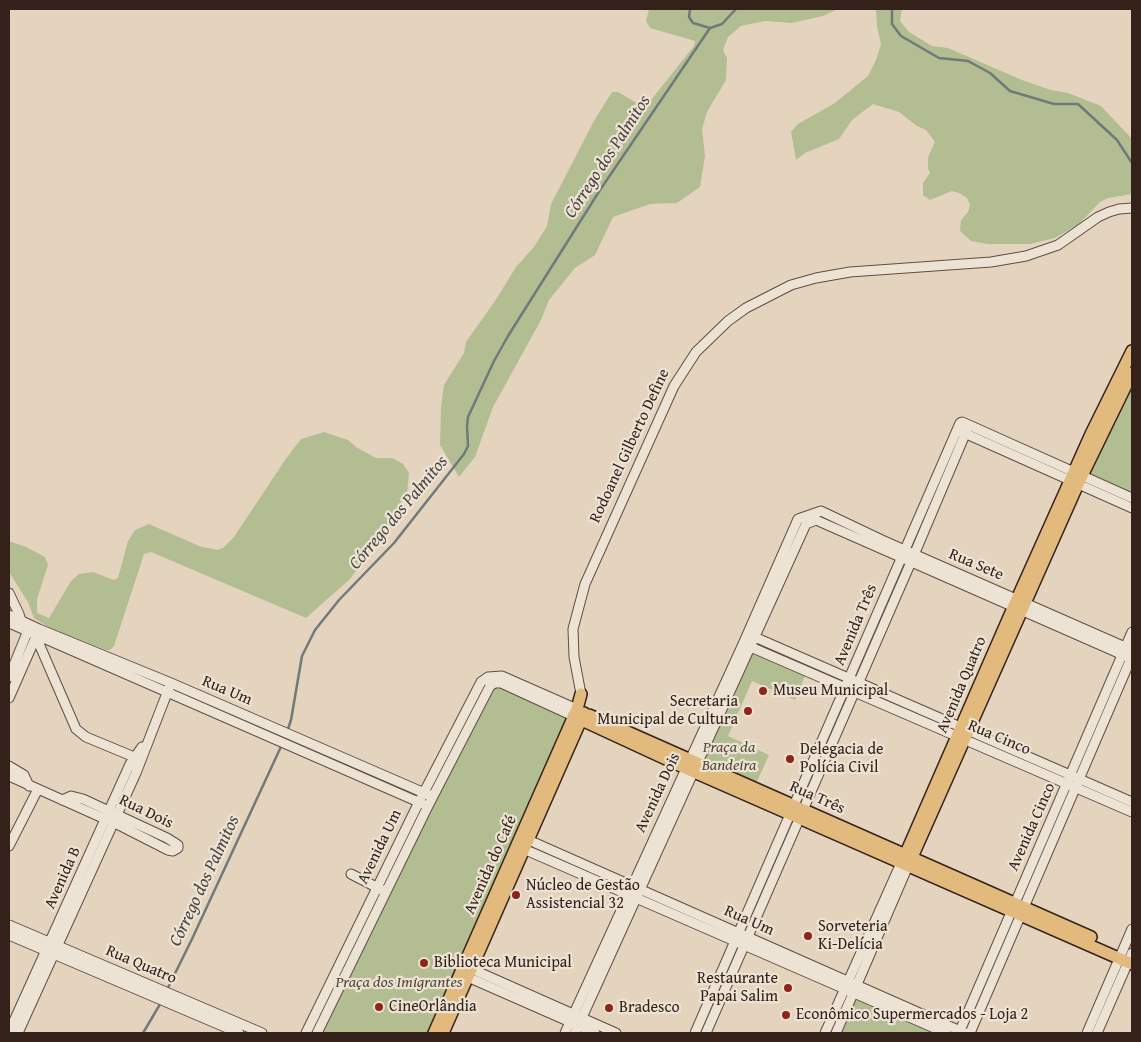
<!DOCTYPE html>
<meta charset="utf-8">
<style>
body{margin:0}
#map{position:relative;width:1141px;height:1042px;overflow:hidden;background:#e4d4bd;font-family:"Gentium Book Plus",serif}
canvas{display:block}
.frame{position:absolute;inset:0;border:10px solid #33211a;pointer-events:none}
</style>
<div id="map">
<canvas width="1141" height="1042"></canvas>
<div class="frame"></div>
</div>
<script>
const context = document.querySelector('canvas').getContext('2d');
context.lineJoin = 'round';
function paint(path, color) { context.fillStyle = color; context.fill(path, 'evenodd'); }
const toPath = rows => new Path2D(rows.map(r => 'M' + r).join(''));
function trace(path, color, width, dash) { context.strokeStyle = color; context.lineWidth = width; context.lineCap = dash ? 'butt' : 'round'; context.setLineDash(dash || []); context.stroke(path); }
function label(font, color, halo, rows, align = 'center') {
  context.font = font + ' "Gentium Book Plus",serif'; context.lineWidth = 4.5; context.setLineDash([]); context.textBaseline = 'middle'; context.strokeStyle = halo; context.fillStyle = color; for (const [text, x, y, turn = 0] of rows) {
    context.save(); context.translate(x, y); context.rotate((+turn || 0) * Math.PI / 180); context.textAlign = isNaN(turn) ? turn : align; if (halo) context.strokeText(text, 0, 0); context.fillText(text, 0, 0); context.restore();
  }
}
paint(toPath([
 [649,9,838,9,823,16,792,23,765,21,741,26,728,37,723,50,727,58,726,80,707,112,702,129,705,156,700,187,677,203,650,204,613,217,595,255,575,268,549,300,541,320,493,407,475,457,459,477,440,445,441,407,444,385,464,353,466,342,495,301,516,267,534,247,547,226,551,204,595,119,612,92,618,92,642,106,647,105,694,46,695,41,650,28,646,21],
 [876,9,902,9,900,21,909,32,932,46,948,48,1022,80,1051,90,1068,93,1101,106,1132,139,1132,194,1108,198,1100,202,1079,224,1055,238,1030,244,987,244,971,241,960,231,961,220,968,212,970,205,967,198,959,193,952,191,930,200,923,195,923,183,930,173,928,169,928,157,935,142,926,130,917,126,899,112,873,104,852,120,839,139,805,153,796,160,791,132,798,124,835,103,868,76,876,60,881,44,877,27],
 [1132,373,1132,498,1082,476],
 [324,432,348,440,356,447,376,458,392,458,403,464,409,473,407,493,371,552,350,579,306,618,151,552,144,554,114,646,110,650,106,650,50,628,34,618,28,602,9,572,9,541,26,547,45,557,48,565,37,599,37,613,49,618,71,581,79,574,93,572,114,580,118,578,128,541,135,530,149,524,199,546,217,550,223,548,234,537,285,460,301,439],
 [751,648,807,671,795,700,752,681,728,736,769,755,754,788,698,763],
 [495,683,572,717,429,1033,320,1033,428,806],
 [854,993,946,1033,836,1033]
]), '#b3bd92');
trace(toPath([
 [690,9,689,17,693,23,710,28,722,24,736,9],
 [892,9,892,24,901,36,939,58,968,61,990,73,1010,91,1054,104,1078,104,1117,140,1132,163],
 [143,1033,159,1006,192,939,285,738,291,720,302,656,315,630,339,600,394,543,464,454,468,446,467,426,468,417,494,361,508,336,600,190,710,28]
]), '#707a7b', 2.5);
const minor = toPath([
 [962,432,1132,508],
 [9,593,19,614,22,624],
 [9,615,39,629,171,683,429,795],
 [9,623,423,804],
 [41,633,39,637,40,646,76,729,86,737,139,759],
 [750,635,1132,802],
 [746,645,1132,812],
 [9,677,29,628],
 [581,694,574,657,573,629,585,584,674,386,696,352,728,321,746,308,791,285,816,278,850,272,991,262,1026,256,1058,245,1098,217,1109,212,1119,209,1132,208],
 [9,698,38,632],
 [9,766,24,775,29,786],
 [9,776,105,819,113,822,168,850,173,851,178,848,178,845,167,838,83,799,71,796,62,800],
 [524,838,965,1033],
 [9,846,38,789],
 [519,847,946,1033],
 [351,874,382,890],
 [9,925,262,1033],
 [9,935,239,1033],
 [465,966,616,1033],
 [463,975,595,1033],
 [9,1032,130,764,142,747],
 [18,1033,136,773,169,688],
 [306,1033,419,802,481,682,488,677,502,676,577,709],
 [317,1033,428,806,490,686,495,683,501,683,573,716],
 [565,1033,743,644,798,519,821,511,882,540,1132,650],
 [575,1033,806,524,816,520,1132,659],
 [695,1033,960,423,962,422,969,425,1132,498],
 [706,1033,911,562,969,425],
 [825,1033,901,863],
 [836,1033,908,866],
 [959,1033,1132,632],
 [970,1033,1132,656],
 [1087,1033,1132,929],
 [1097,1033,1132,953]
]);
const major = toPath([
 [589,715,1091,937],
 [573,716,694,772,1132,964],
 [903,860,1013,608,1091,434,1132,351],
 [909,864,1078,484,1132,373],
 [434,1033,577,709,581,694],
 [443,1033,584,713]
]);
trace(minor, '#5f4e43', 11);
trace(major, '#33211a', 14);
trace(minor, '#ede3d4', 9);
trace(major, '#e2ba7e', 11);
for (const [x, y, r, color] of [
 [763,691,5,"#8f2418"],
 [748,711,5,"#8f2418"],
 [790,759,5,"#8f2418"],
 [516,895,5,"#8f2418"],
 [808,936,5,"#8f2418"],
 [424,963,5,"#8f2418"],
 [788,988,5,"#8f2418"],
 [379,1007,5,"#8f2418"],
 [609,1008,5,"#8f2418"],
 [786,1015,5,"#8f2418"]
]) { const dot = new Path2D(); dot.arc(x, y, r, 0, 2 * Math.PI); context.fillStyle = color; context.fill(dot); trace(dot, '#ede3d4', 2); }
label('16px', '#33211a', '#ede3d4', [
 ["Rodoanel Gilberto Define",630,446,-65],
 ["Rua Sete",976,565,23],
 ["Avenida Três",856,625,-67],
 ["Avenida Quatro",962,685,-67],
 ["Rua Um",227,691,23],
 ["Rua Cinco",999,738,23],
 ["Avenida Dois",658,793,-65],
 ["Rua Três",817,798,24],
 ["Rua Dois",146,812,26],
 ["Avenida Cinco",1032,827,-66],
 ["Avenida Um",380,847,-64],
 ["Avenida do Café",491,865,-66],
 ["Avenida B",63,878,-66],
 ["Rua Um",749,921,24],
 ["Rua Quatro",141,965,23]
]);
label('16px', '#33211a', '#ede3d4', [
 ["Museu Municipal",773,691],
 ["Secretaria",738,702,"right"],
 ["Municipal de Cultura",738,720,"right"],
 ["Delegacia de",800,750],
 ["Polícia Civil",800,768],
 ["Núcleo de Gestão",526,886],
 ["Assistencial 32",526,904],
 ["Sorveteria",818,927],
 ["Ki-Delícia",818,945],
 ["Biblioteca Municipal",434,963],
 ["Restaurante",778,979,"right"],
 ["Papai Salim",778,997,"right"],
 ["CineOrlândia",389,1007],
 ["Bradesco",619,1008],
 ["Econômico Supermercados - Loja 2",796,1015]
], 'left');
label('italic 16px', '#534838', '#ede3d4', [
 ["Praça da",729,748],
 ["Bandeira",729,766],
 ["Praça dos Imigrantes",399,983]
]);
label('italic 18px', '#4c4642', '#ede3d4', [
 ["Córrego dos Palmitos",608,157,-57],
 ["Córrego dos Palmitos",399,513,-50],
 ["Córrego dos Palmitos",205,881,-65]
]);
</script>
